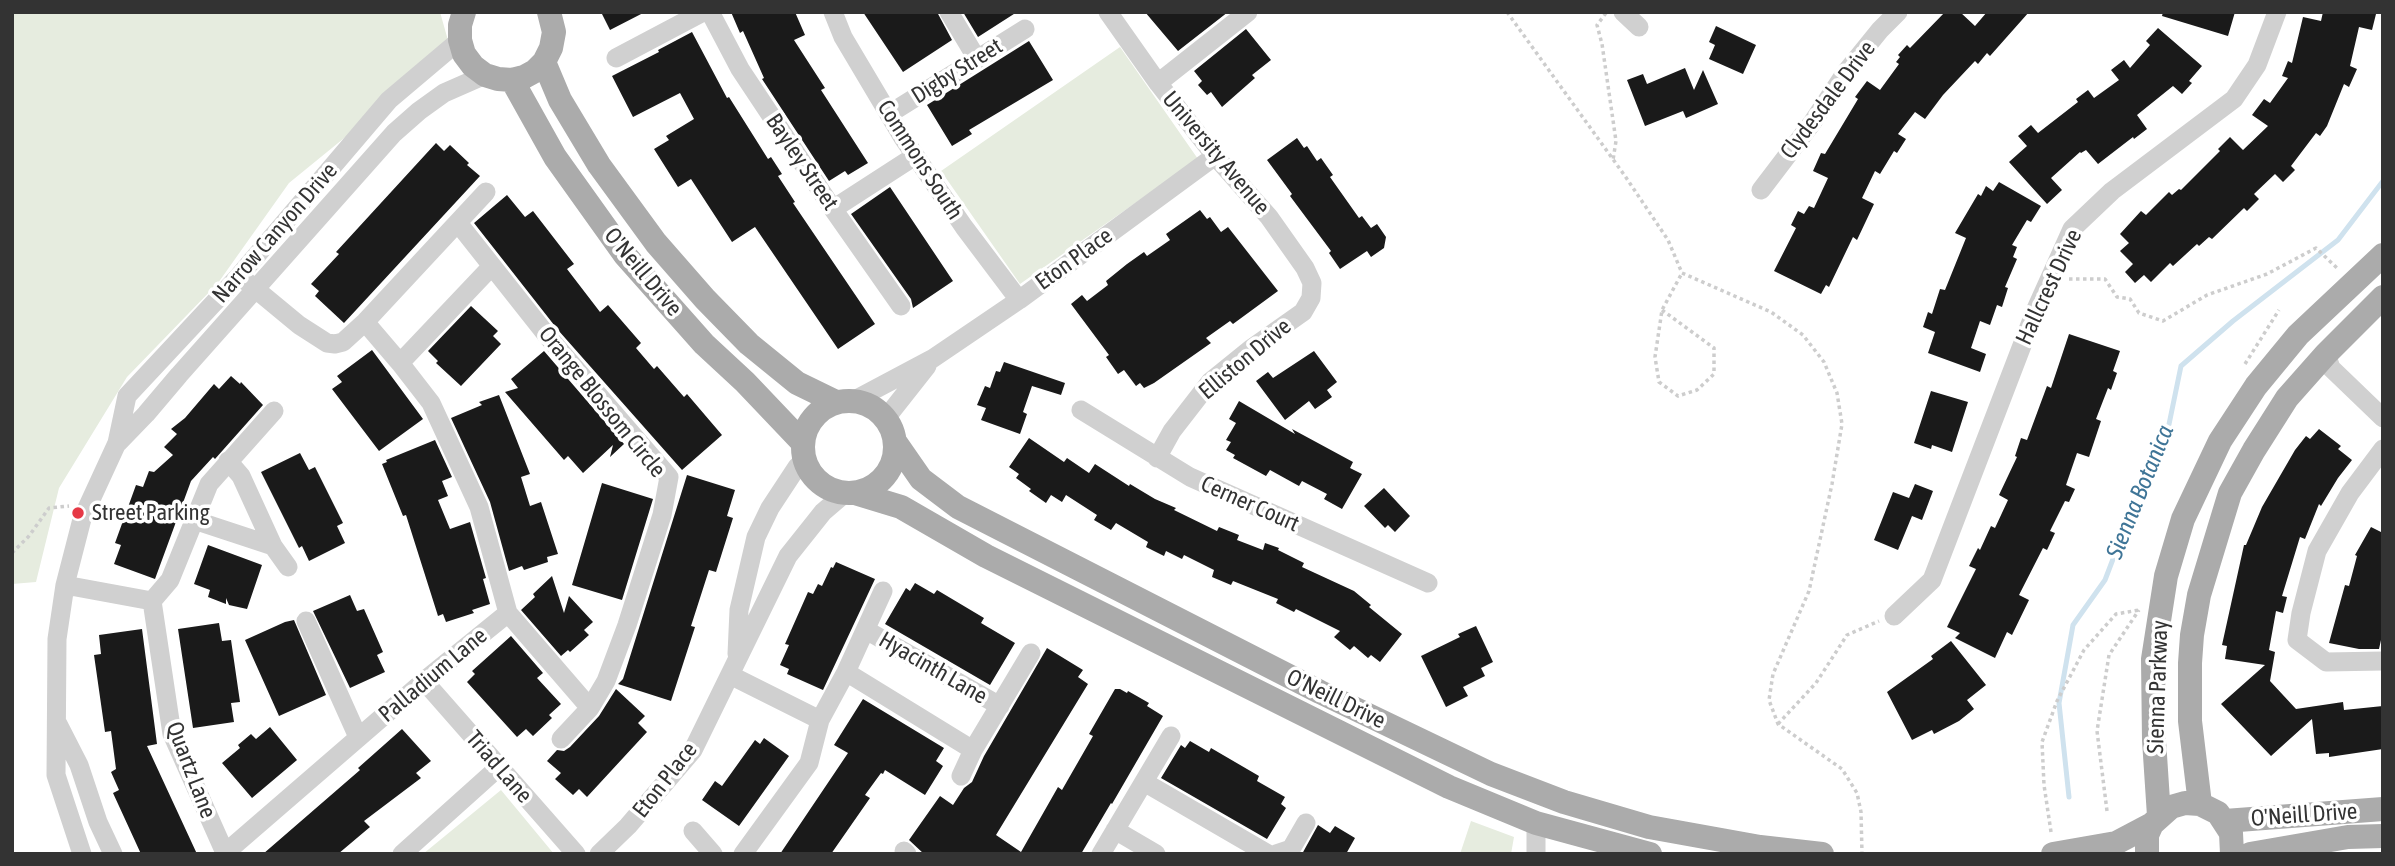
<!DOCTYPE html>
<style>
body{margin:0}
#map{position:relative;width:2395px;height:866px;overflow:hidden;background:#fff;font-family:"Asap Condensed",sans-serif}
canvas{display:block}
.frame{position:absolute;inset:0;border:14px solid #333;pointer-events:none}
</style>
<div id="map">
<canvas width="2395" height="866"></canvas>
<div class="frame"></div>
</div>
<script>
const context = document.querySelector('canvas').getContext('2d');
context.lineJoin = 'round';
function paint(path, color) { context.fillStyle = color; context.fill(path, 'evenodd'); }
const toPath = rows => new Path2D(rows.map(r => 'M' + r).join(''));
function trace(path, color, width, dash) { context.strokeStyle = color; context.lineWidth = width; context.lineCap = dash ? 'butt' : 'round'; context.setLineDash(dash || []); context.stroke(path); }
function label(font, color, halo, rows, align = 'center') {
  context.font = font + ' "Asap Condensed",sans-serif'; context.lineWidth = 7; context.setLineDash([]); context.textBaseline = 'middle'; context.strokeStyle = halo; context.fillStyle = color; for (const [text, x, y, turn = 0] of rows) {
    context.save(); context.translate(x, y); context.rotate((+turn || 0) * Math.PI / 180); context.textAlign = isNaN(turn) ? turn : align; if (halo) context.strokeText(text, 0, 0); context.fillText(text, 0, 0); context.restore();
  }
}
paint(toPath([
 [12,12,440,12,451,51,289,183,218,283,127,377,59,488,36,582,12,584],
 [1120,47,1198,159,1020,284,941,171],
 [501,790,554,854,423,854],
 [1471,821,1514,837,1511,854,1460,854]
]), '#e6ecdf');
trace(toPath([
 [2069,797,2059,703,2073,625,2105,580,2131,512,2167,434,2181,366,2233,321,2338,240,2383,181]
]), '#cfe2ee', 5);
paint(toPath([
 [601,12,645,12,610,30],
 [731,12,795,12,805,35,794,40,825,88,821,90,868,163,848,175,845,171,829,181,762,79,764,78,743,31,740,33],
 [863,12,937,12,952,40,903,72],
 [963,12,1017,12,978,37],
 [1145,12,1228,12,1178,51],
 [1945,12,1960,12,1975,26,1987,12,2029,12,1990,56,1987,53,1978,64,1975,61,1943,95,1925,119,1915,112,1898,134,1906,139,1897,153,1894,151,1880,174,1875,171,1862,198,1874,204,1857,240,1853,237,1829,287,1826,285,1821,294,1774,271,1796,228,1791,225,1798,211,1804,214,1809,206,1814,208,1828,178,1813,171,1821,153,1825,154,1858,99,1855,97,1867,81,1880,90,1899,64,1896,62,1900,57,1898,55,1907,45,1910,48],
 [2163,12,2235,12,2228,36,2162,16],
 [2323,12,2376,14,2372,30,2359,27,2350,66,2357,69,2349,87,2344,84,2327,126,2320,136,2316,133,2291,166,2295,170,2283,182,2275,174,2254,194,2259,199,2247,211,2244,208,2212,239,2209,237,2199,246,2197,244,2173,266,2170,263,2151,282,2144,275,2135,283,2125,272,2133,264,2120,251,2129,243,2120,234,2141,211,2146,215,2169,192,2172,195,2179,189,2181,190,2220,151,2218,149,2230,137,2243,150,2268,126,2252,115,2264,99,2270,103,2288,78,2282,76,2288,61,2292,63,2303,17,2321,21],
 [1716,26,1756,45,1743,74,1709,59,1715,45,1709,42],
 [2158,28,2202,66,2189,81,2192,83,2182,94,2173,86,2137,115,2147,129,2134,139,2133,137,2098,164,2086,150,2081,153,2080,152,2051,178,2062,190,2047,204,2009,162,2027,146,2018,136,2031,125,2038,133,2078,102,2076,99,2088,90,2094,98,2119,80,2111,70,2124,60,2130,68,2150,45,2146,41],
 [1246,29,1271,60,1252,75,1255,78,1222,107,1211,92,1207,95,1198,85,1202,81,1194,71],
 [692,32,727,98,729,97,768,159,771,157,782,174,778,176,795,202,793,203,875,324,838,349,755,227,732,242,691,179,678,187,654,149,669,140,666,136,694,119,680,93,633,117,612,76,659,52,658,50],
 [1029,41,1053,80,969,130,972,134,952,146,927,105],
 [1685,68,1694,90,1703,70,1718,104,1686,118,1683,111,1645,126,1627,80,1643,74,1647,84],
 [1297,138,1304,148,1307,146,1317,161,1321,158,1333,175,1330,177,1359,218,1362,216,1371,228,1377,224,1386,237,1384,248,1371,257,1367,251,1340,269,1329,253,1331,251,1290,196,1292,194,1267,160],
 [436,143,444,151,450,145,469,163,467,165,480,176,344,323,315,296,319,291,311,284,339,254,336,252],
 [1999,182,2041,206,2031,222,2027,220,2012,245,2017,247,2013,257,2017,259,2005,287,2008,288,2002,307,1997,305,1990,325,1980,321,1971,348,1986,354,1980,372,1928,353,1935,332,1923,327,1928,312,1932,314,1940,289,1945,290,1966,238,1955,233,1978,194,1981,196,1986,186,1993,191],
 [890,187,953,281,913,308,911,299,851,214],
 [507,195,525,217,533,211,574,264,567,269,600,312,608,305,641,343,636,348,654,369,657,366,684,397,687,394,722,435,682,470,558,330,474,223],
 [1200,210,1207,219,1210,217,1221,232,1228,227,1278,291,1233,324,1230,321,1206,338,1211,343,1154,383,1144,388,1140,383,1136,386,1124,370,1118,374,1106,357,1109,355,1071,304,1082,295,1087,301,1108,285,1106,281,1127,264,1144,252,1147,256,1170,240,1166,234],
 [471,306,498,331,493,336,501,344,461,386,436,363,438,361,428,351],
 [2069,334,2120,351,2113,371,2117,373,2111,390,2108,388,2096,419,2101,421,2089,457,2077,453,2066,485,2075,489,2069,502,2065,501,2050,531,2055,533,2047,550,2043,548,2019,595,2029,600,2012,635,2007,632,1995,658,1955,638,1960,633,1947,627,1976,569,1969,566,1978,548,1980,550,1991,526,1995,528,2008,500,1999,495,2017,457,2015,456,2021,438,2027,440,2047,386,2051,388],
 [372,350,423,419,379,451,332,389,342,382,337,376],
 [544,351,624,444,610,457,613,445,583,473,568,456,564,460,505,392,518,388,511,379],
 [1314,351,1337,382,1327,390,1332,397,1315,409,1309,401,1285,420,1256,381,1268,372,1273,378],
 [1004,362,1065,383,1061,395,1032,386,1023,412,1027,414,1020,434,981,420,986,408,977,405,985,386,990,388,996,371,1000,372],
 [231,376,240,384,241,382,263,405,215,459,213,457,191,481,155,579,114,564,121,545,115,543,136,485,143,487,149,471,154,472,173,455,164,447,177,434,171,429,185,418,214,384,219,389],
 [1931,391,1968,402,1952,452,1932,445,1931,449,1914,443],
 [499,395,530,474,521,477,530,506,541,502,558,554,547,557,548,562,524,570,522,566,509,571,490,502,451,418,482,405,479,402],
 [1239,401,1295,434,1292,429,1353,462,1350,468,1362,474,1342,509,1324,499,1327,494,1302,481,1299,486,1270,470,1266,476,1233,458,1235,455,1226,450,1231,442,1226,440,1236,423,1229,419],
 [2319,429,2341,446,2338,449,2352,460,2338,478,2321,506,2319,504,2305,539,2300,537,2282,596,2287,597,2283,613,2276,611,2269,650,2275,652,2270,681,2296,709,2343,702,2344,710,2383,706,2383,749,2329,757,2329,753,2316,754,2312,719,2271,756,2221,704,2265,665,2225,659,2227,646,2222,645,2244,545,2246,545,2262,507,2295,450,2306,436,2310,439],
 [1029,438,1064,462,1067,458,1089,473,1095,464,1129,486,1130,484,1155,499,1176,508,1174,510,1217,531,1219,527,1239,535,1237,540,1263,550,1265,543,1279,548,1278,550,1304,563,1302,567,1354,591,1371,605,1369,607,1402,634,1380,662,1371,655,1368,658,1354,646,1350,650,1334,637,1340,631,1296,609,1294,612,1276,603,1278,599,1233,581,1231,585,1212,577,1214,570,1184,555,1182,559,1166,551,1164,556,1146,547,1148,542,1116,523,1111,530,1094,520,1097,515,1066,495,1062,502,1051,495,1046,503,1029,491,1031,489,1016,478,1019,474,1009,467],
 [435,440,452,477,442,481,448,496,438,500,450,529,470,522,486,578,483,579,490,604,472,610,474,613,446,622,443,614,438,616,406,515,403,516,382,464,387,462,386,460],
 [300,453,309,470,315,467,343,523,337,526,345,543,309,561,302,546,299,548,261,472],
 [687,475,735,490,727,516,733,518,716,572,709,570,691,626,695,627,671,701,618,684,623,679],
 [602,483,653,499,622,600,572,585],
 [1915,484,1933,491,1922,520,1912,516,1898,550,1874,540,1893,492,1909,498],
 [1384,488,1410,516,1395,532,1388,525,1385,528,1364,506],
 [2371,527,2383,533,2383,640,2381,640,2379,649,2359,649,2329,643,2345,585,2349,586,2357,556,2355,555],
 [208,545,262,565,247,609,229,605,226,598,226,604,208,597,210,590,194,584],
 [836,562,875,579,823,690,787,674,789,669,780,665,789,645,785,644,808,592,813,594,818,584,822,586,831,567,833,568],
 [552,576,564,613,569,596,593,622,584,630,589,635,570,652,568,650,561,656,521,610,535,597,533,594],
 [915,583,934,594,937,590,984,618,981,623,1015,643,990,685,885,624,906,588,910,591],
 [350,595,357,611,364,609,383,652,377,655,385,672,350,688,313,611],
 [294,620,326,695,279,716,245,640,285,622],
 [219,623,222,641,231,640,240,702,231,703,234,722,193,728,178,629],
 [1476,626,1493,662,1481,668,1485,676,1463,687,1468,696,1446,707,1421,656,1460,637,1458,634],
 [142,629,157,744,147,746,197,854,141,854,113,793,119,790,111,772,116,769,111,731,105,732,94,655,101,654,99,635],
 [511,636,543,673,537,678,561,704,549,715,552,718,533,736,526,729,517,737,467,682,475,674,472,671],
 [1951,641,1986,685,1967,700,1974,709,1959,721,1934,734,1932,730,1912,740,1887,692,1933,659,1931,656],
 [1047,648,1083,670,1078,677,1088,684,996,835,1021,852,1058,787,1062,790,1093,736,1089,734,1115,689,1120,689,1127,693,1128,691,1149,703,1147,706,1163,716,1112,804,1111,803,1081,854,924,854,909,840,940,796,953,805,964,788,972,782,984,756],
 [616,689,645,716,638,723,647,732,587,797,579,789,573,795,555,779,561,773,547,761,557,750,564,751,570,747,599,716],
 [863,699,944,748,936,761,943,766,925,795,885,770,883,774,881,773,865,795,870,798,831,854,780,854,848,753,834,745],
 [270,727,297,760,252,798,222,763,240,748,238,745,251,734,256,739],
 [402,729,431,761,416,773,421,778,364,821,370,827,338,854,263,854,360,770,358,768],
 [764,738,789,756,739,826,702,800,715,781,722,786,755,740,760,744],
 [1190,741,1209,752,1211,748,1259,776,1257,781,1285,797,1281,804,1286,808,1267,839,1161,778,1181,745,1185,748],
 [1318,825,1330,833,1335,826,1355,838,1346,854,1302,854]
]), '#1a1a1a');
trace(toPath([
 [1507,12,1625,176,1668,240,1682,273,1771,312,1803,335,1824,362,1837,393,1842,424,1832,484,1809,591,1773,674,1769,700,1778,724,1842,769,1857,793,1861,812,1862,854],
 [1606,13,1597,25,1602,44,1616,141,1613,160],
 [2069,279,2105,279,2117,297,2130,299,2139,313,2163,321,2207,295,2267,274,2316,248,2337,268],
 [1662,310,1714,348,1714,374,1697,390,1678,396,1659,382,1655,357,1662,310,1682,273],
 [2245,364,2279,310],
 [12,553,29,536,49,508,69,506],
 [1778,724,1816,683,1847,635,1879,621],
 [2107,811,2097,731,2109,655,2139,610],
 [2051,832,2044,785,2042,742,2057,701,2084,650,2116,614,2139,610]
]), '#cdcdcd', 3.5, [3.5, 3.5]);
trace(toPath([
 [710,12,740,69,833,209,901,306],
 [833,12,843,37,903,138,964,227,1019,300],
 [949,12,977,59],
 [1108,12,1158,83,1215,156,1269,217,1305,268,1312,283,1311,298,1303,312,1252,348,1210,382,1172,431,1157,458],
 [1623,12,1639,27],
 [616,58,703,12],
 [1158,83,1248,12],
 [889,114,1025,29],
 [1761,190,1812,123,1846,72,1880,30,1898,12],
 [833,209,915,156],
 [458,223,549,338,669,477,662,515,627,625,606,681,590,708,561,739],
 [247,282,299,325,327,343,335,344,343,342,365,322,486,192],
 [365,322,400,363,431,403,479,507,508,613,590,708],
 [2326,354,2331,368,2383,418],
 [400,363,492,266],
 [853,401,932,359,1019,300,1215,156],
 [1081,410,1190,477,1428,583],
 [886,418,927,366],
 [118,443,146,414,179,375,394,133,419,111,444,93,485,75],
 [2383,449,2350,493,2317,551,2301,613,2297,640,2326,662,2383,661],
 [228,461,241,476,273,546,288,567],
 [194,520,273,546],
 [65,585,152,601],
 [1894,616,1932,580,2036,309,2072,229,2112,191,2234,99,2257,65,2277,12],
 [306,621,358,737],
 [866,630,1000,706],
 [737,654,739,610,756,537,770,508,797,467,804,460],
 [846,672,973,750],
 [730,675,820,720],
 [424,681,576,854],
 [58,724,79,765,98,822,113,854],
 [961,776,973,750,1031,653],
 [1144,782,1268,854],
 [1536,823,1536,854],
 [1115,830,1156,854],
 [693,831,713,854],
 [904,851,907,854],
 [225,853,172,734,152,601,170,580,209,484,274,411],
 [82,854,56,775,57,639,65,585,82,519,117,443,127,396,239,276,389,100,460,40],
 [224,854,424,681,508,613],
 [402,854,499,767],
 [599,854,628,826,693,750,788,556,823,512,844,494],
 [743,854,809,763,820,720,846,672,883,591],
 [1101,854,1171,736],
 [1276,854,1291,849,1306,823]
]), '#d0d0d0', 19);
trace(toPath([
 [464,12,460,25,460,40,464,54,473,66,485,75,498,79,512,80,524,77,535,71,544,62,551,48,554,32,549,12],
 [544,62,560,100,599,165,656,243,705,299,749,344,797,383,836,402],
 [512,80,555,157,625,255,704,344,745,382,803,443],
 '803 447a46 46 0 1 1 92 0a46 46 0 1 1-92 0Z',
 [896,443,921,479,958,507,1320,692,1491,774,1564,802,1649,827,1760,847,1822,854],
 [855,493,901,507,986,556,1449,787,1536,823,1650,854],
 [2200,804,2190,721,2190,663,2192,635,2199,595,2230,493,2254,450,2287,398,2326,354,2383,297],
 [2159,816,2154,740,2153,659,2166,576,2183,519,2220,441,2256,386,2298,335,2383,255],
 [2225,821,2383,809],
 [2053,854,2116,843,2152,824],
 [2147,854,2147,835,2152,824,2171,807,2185,803,2200,804,2218,813,2231,833,2232,854],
 [2250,854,2348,837,2383,836]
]), '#ababab', 24);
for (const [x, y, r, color] of [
 [78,513,7,"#e63946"]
]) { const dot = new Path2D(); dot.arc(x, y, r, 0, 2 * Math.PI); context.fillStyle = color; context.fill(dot); trace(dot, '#fff', 2.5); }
label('23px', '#333', '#fff', [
 ["Digby Street",957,71,-32],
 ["Clydesdale Drive",1828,100,-53],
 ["University Avenue",1216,153,50],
 ["Commons South",920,160,57],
 ["Bayley Street",802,162,56],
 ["Narrow Canyon Drive",275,233,-49],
 ["Eton Place",1074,259,-36],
 ["O'Neill Drive",643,272,50],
 ["Hallcrest Drive",2049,287,-65],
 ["Elliston Drive",1245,359,-40],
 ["Orange Blossom Circle",602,402,51],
 ["Cerner Court",1250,504,24],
 ["Hyacinth Lane",933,668,30],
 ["Palladium Lane",433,675,-40],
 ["Sienna Parkway",2158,687,-88],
 ["O'Neill Drive",1336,699,26],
 ["Triad Lane",499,767,49],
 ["Quartz Lane",191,770,69],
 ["Eton Place",665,780,-52],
 ["O'Neill Drive",2304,815,-4]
]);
label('23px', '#333', '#fff', [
 ["Street Parking",92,513]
], 'left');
label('italic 24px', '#3f7597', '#fff', [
 ["Sienna Botanica",2140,492,-68]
]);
</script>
